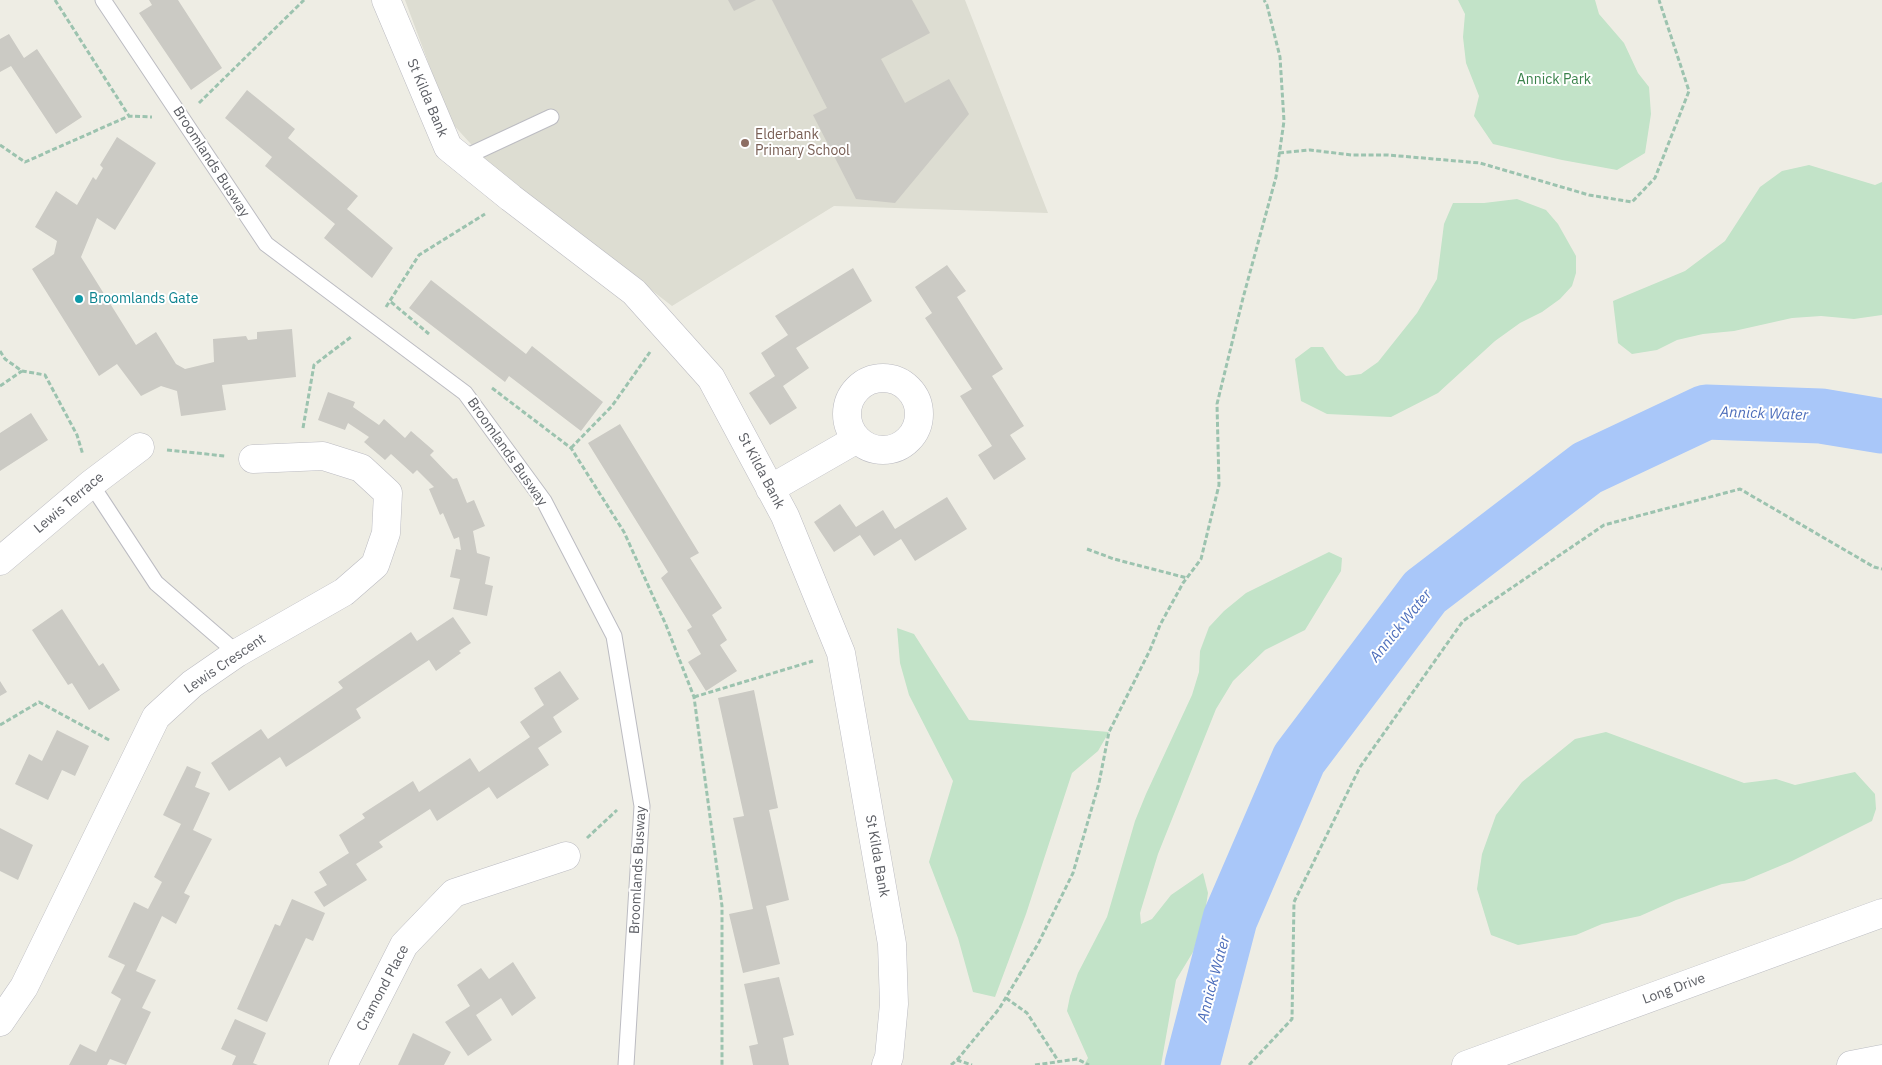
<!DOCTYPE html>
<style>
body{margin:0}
canvas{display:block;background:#eeede4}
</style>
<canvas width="1882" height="1065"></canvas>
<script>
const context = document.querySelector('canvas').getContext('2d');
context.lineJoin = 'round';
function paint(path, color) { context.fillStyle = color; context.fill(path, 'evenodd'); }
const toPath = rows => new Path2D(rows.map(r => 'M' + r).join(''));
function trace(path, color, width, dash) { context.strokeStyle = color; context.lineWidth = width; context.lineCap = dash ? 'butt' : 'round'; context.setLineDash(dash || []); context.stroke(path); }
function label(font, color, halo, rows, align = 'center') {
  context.font = font + ' "IBM Plex Sans",sans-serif'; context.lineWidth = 4; context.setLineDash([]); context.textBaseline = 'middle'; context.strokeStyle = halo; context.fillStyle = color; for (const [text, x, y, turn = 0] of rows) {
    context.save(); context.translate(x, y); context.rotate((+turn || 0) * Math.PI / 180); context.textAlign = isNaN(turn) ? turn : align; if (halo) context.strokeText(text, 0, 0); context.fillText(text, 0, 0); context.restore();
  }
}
paint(toPath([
 [405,0,965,0,1048,213,834,206,672,306,490,165,450,121]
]), '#ddddd2');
paint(toPath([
 [1458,0,1595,0,1599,14,1624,43,1638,73,1649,87,1651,114,1645,153,1617,170,1562,160,1493,144,1474,116,1479,96,1466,63,1463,37,1465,14],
 [1809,165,1875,185,1882,182,1882,315,1854,319,1821,316,1792,318,1734,331,1703,334,1677,340,1657,350,1632,354,1618,343,1613,301,1685,271,1725,241,1760,187,1782,171],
 [1517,199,1546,210,1558,224,1576,256,1576,273,1572,286,1560,299,1542,312,1520,323,1495,341,1438,393,1391,417,1327,414,1301,401,1295,359,1311,347,1323,347,1338,369,1346,376,1361,374,1378,362,1417,313,1437,279,1444,224,1453,203,1484,203],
 [1329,552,1342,558,1341,571,1305,630,1265,650,1233,681,1216,709,1158,854,1140,913,1141,924,1152,919,1171,895,1203,873,1208,893,1204,919,1193,952,1176,980,1161,1065,1084,1065,1088,1058,1067,1011,1070,996,1078,973,1107,917,1135,821,1146,794,1192,695,1199,672,1200,651,1209,627,1224,611,1246,593],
 [897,628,914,634,969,720,1109,732,1098,751,1072,773,1026,914,995,997,973,992,958,938,929,862,953,781,909,695,900,663],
 [1606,732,1744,783,1776,779,1795,785,1855,772,1875,794,1876,809,1872,821,1792,861,1744,881,1722,884,1676,900,1640,916,1602,924,1576,935,1518,945,1491,935,1477,889,1482,854,1496,815,1522,782,1575,739]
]), '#c2e3c8');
trace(toPath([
 [1192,1065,1230,919,1299,759,1425,592,1587,468,1706,412,1821,416,1882,426]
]), '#a9c7f9', 55);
paint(toPath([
 [149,0,178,0,222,68,191,90,139,13,152,5],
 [728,0,756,0,734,11],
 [772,0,912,0,930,33,881,59,905,103,949,79,969,114,895,203,856,199,813,115,827,108],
 [9,34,24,58,37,49,82,117,56,134,11,66,0,72,0,39],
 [247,90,295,129,288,138,358,196,347,209,393,248,372,278,324,238,335,224,265,166,272,157,225,118],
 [117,137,156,163,115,230,97,218,81,257,136,345,156,332,176,364,185,369,214,362,213,339,246,336,248,340,257,339,257,332,292,329,296,377,222,385,226,410,181,416,177,391,161,386,141,396,117,364,99,376,32,269,54,254,57,241,35,227,56,191,77,205,93,177,96,180,103,168,100,165],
 [947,265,966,291,957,297,1003,369,992,376,1024,426,1010,435,1026,459,994,480,978,455,992,446,960,396,972,389,925,318,932,313,915,287],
 [853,268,872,301,796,348,809,368,783,386,797,408,770,425,749,393,775,376,761,353,788,335,775,316],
 [431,280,526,354,532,346,603,402,581,431,509,376,505,382,409,308],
 [328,392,355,402,353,407,379,425,384,419,405,438,411,431,434,451,430,455,453,479,457,478,467,503,474,500,485,526,473,531,477,553,490,557,485,584,493,586,487,616,453,609,460,579,450,577,456,549,461,550,459,537,454,539,443,513,440,515,429,489,434,487,417,470,413,474,391,454,385,460,364,442,369,437,348,423,345,430,318,420],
 [31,413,48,440,0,471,0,433],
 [620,424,699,553,690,558,722,608,712,615,727,640,720,645,737,671,706,691,688,662,701,654,687,630,692,627,661,578,668,572,588,443],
 [947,497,967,529,915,561,901,539,874,556,860,535,834,552,814,522,840,504,856,527,883,510,895,529],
 [62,609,99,666,103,663,120,690,89,710,72,683,68,685,32,630],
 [453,617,471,643,459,651,461,653,436,671,429,660,356,709,361,718,311,751,286,767,280,757,229,791,211,763,261,729,268,739,343,688,338,682,411,632,417,641],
 [560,671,579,699,553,717,562,732,538,748,549,765,497,799,489,787,437,821,430,809,379,842,383,847,356,864,367,880,324,907,314,892,327,885,319,872,349,853,339,835,365,818,362,814,413,781,419,792,470,758,479,772,530,737,520,722,544,705,534,688],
 [0,681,7,692,0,696],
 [754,690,778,808,769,810,789,900,766,906,780,964,743,973,729,914,753,909,733,818,744,816,718,698],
 [57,730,89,746,75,776,62,770,48,800,15,784,29,754,42,761],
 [187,766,201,772,195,787,210,793,193,830,212,839,184,893,190,896,176,924,162,916,136,971,156,980,142,1008,151,1012,126,1065,110,1059,107,1065,69,1065,80,1044,96,1052,121,999,111,993,125,965,108,957,134,902,148,909,162,882,154,877,181,824,163,815],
 [0,828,33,845,18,880,0,871],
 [292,899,325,913,313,941,306,938,267,1022,237,1009,275,924,280,926],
 [513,962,536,998,512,1016,501,998,476,1015,492,1040,468,1056,445,1022,470,1006,457,985,481,968,489,979],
 [779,977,794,1035,783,1038,789,1065,753,1065,749,1046,758,1044,744,984],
 [235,1019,266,1033,253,1063,258,1065,232,1065,236,1056,221,1049],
 [413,1033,451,1052,444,1065,398,1065]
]), '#cbcac4');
const service = toPath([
 [103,0,266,244,465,393,544,501,614,636,642,806,626,1065],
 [463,158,551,117],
 [91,484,156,583,237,653]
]);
const minor = toPath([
 [386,0,448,147,511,198,634,292,711,378,785,516,841,653,892,944,894,1004,889,1057,886,1065],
 '847 414a36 36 0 1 1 72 0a36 36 0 1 1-72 0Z',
 [770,489,857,439],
 [0,561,91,484,140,447],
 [0,1022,24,987,156,717,192,684,237,653,344,592,375,565,386,533,388,493,361,468,323,456,253,459],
 [343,1065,404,945,454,893,566,856]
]);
const secondary = toPath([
 [1466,1065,1882,913],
 [1851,1065,1882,1059]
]);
trace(service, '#bcbcc2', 17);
trace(minor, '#bcbcc2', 29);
trace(secondary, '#babbc1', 29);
trace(toPath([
 [55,0,129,116],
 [199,103,304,0],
 [0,145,25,162,129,116,152,117],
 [1279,153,1310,150,1352,155,1388,155,1480,163,1589,195,1632,202,1655,178,1689,91,1659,0],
 [391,302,429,334],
 [386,307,419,255,485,214],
 [0,351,5,359,22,371,45,375,77,435,83,455],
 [0,386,22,371],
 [492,388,571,448,624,532,666,625,694,697,722,906,722,1065],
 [303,428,314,365,351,337],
 [571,448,612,406,650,352],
 [167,450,225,456],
 [1087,549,1114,559,1187,578],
 [694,697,813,661],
 [0,725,39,702,111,741],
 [587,838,617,810],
 [1006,998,1027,1013,1059,1062],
 [957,1060,999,1009,1038,944,1073,873,1099,783,1109,732,1150,650,1160,625,1183,583,1201,559,1219,485,1217,404,1243,298,1276,177,1284,121,1280,57,1267,5,1264,0],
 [951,1065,957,1060,972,1065],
 [1035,1065,1077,1059,1089,1065],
 [1249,1065,1292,1019,1294,902,1360,767,1463,621,1604,525,1740,489,1874,567,1882,569]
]), '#9cc3af', 3, [5, 2.5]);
trace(service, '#fff', 15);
trace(minor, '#fff', 28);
trace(secondary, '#fff', 28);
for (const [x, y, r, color] of [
 [745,143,5,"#8d6e63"],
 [79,299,5,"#0f9aa8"]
]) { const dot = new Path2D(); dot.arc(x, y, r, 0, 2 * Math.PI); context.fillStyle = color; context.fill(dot); trace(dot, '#fff', 2); }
label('14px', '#3b834c', '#fff', [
 ["Annick Park",1554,80]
]);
label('14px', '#5c5e64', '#fff', [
 ["St Kilda Bank",427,98,67],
 ["Broomlands Busway",211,162,57],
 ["Broomlands Busway",507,452,55],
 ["St Kilda Bank",761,471,62],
 ["Lewis Terrace",69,503,-40],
 ["Lewis Crescent",225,664,-34],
 ["St Kilda Bank",877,856,80],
 ["Broomlands Busway",638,870,-87],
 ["Cramond Place",383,988,-62],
 ["Long Drive",1674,989,-20]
]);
label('14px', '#785e54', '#fff', [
 ["Elderbank",755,135],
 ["Primary School",755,151]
], 'left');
label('14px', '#0d838f', '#fff', [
 ["Broomlands Gate",89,299]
], 'left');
label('italic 15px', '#4d6ebb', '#fff', [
 ["Annick Water",1764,414,2],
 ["Annick Water",1401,626,-51],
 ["Annick Water",1214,979,-75]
]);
</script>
